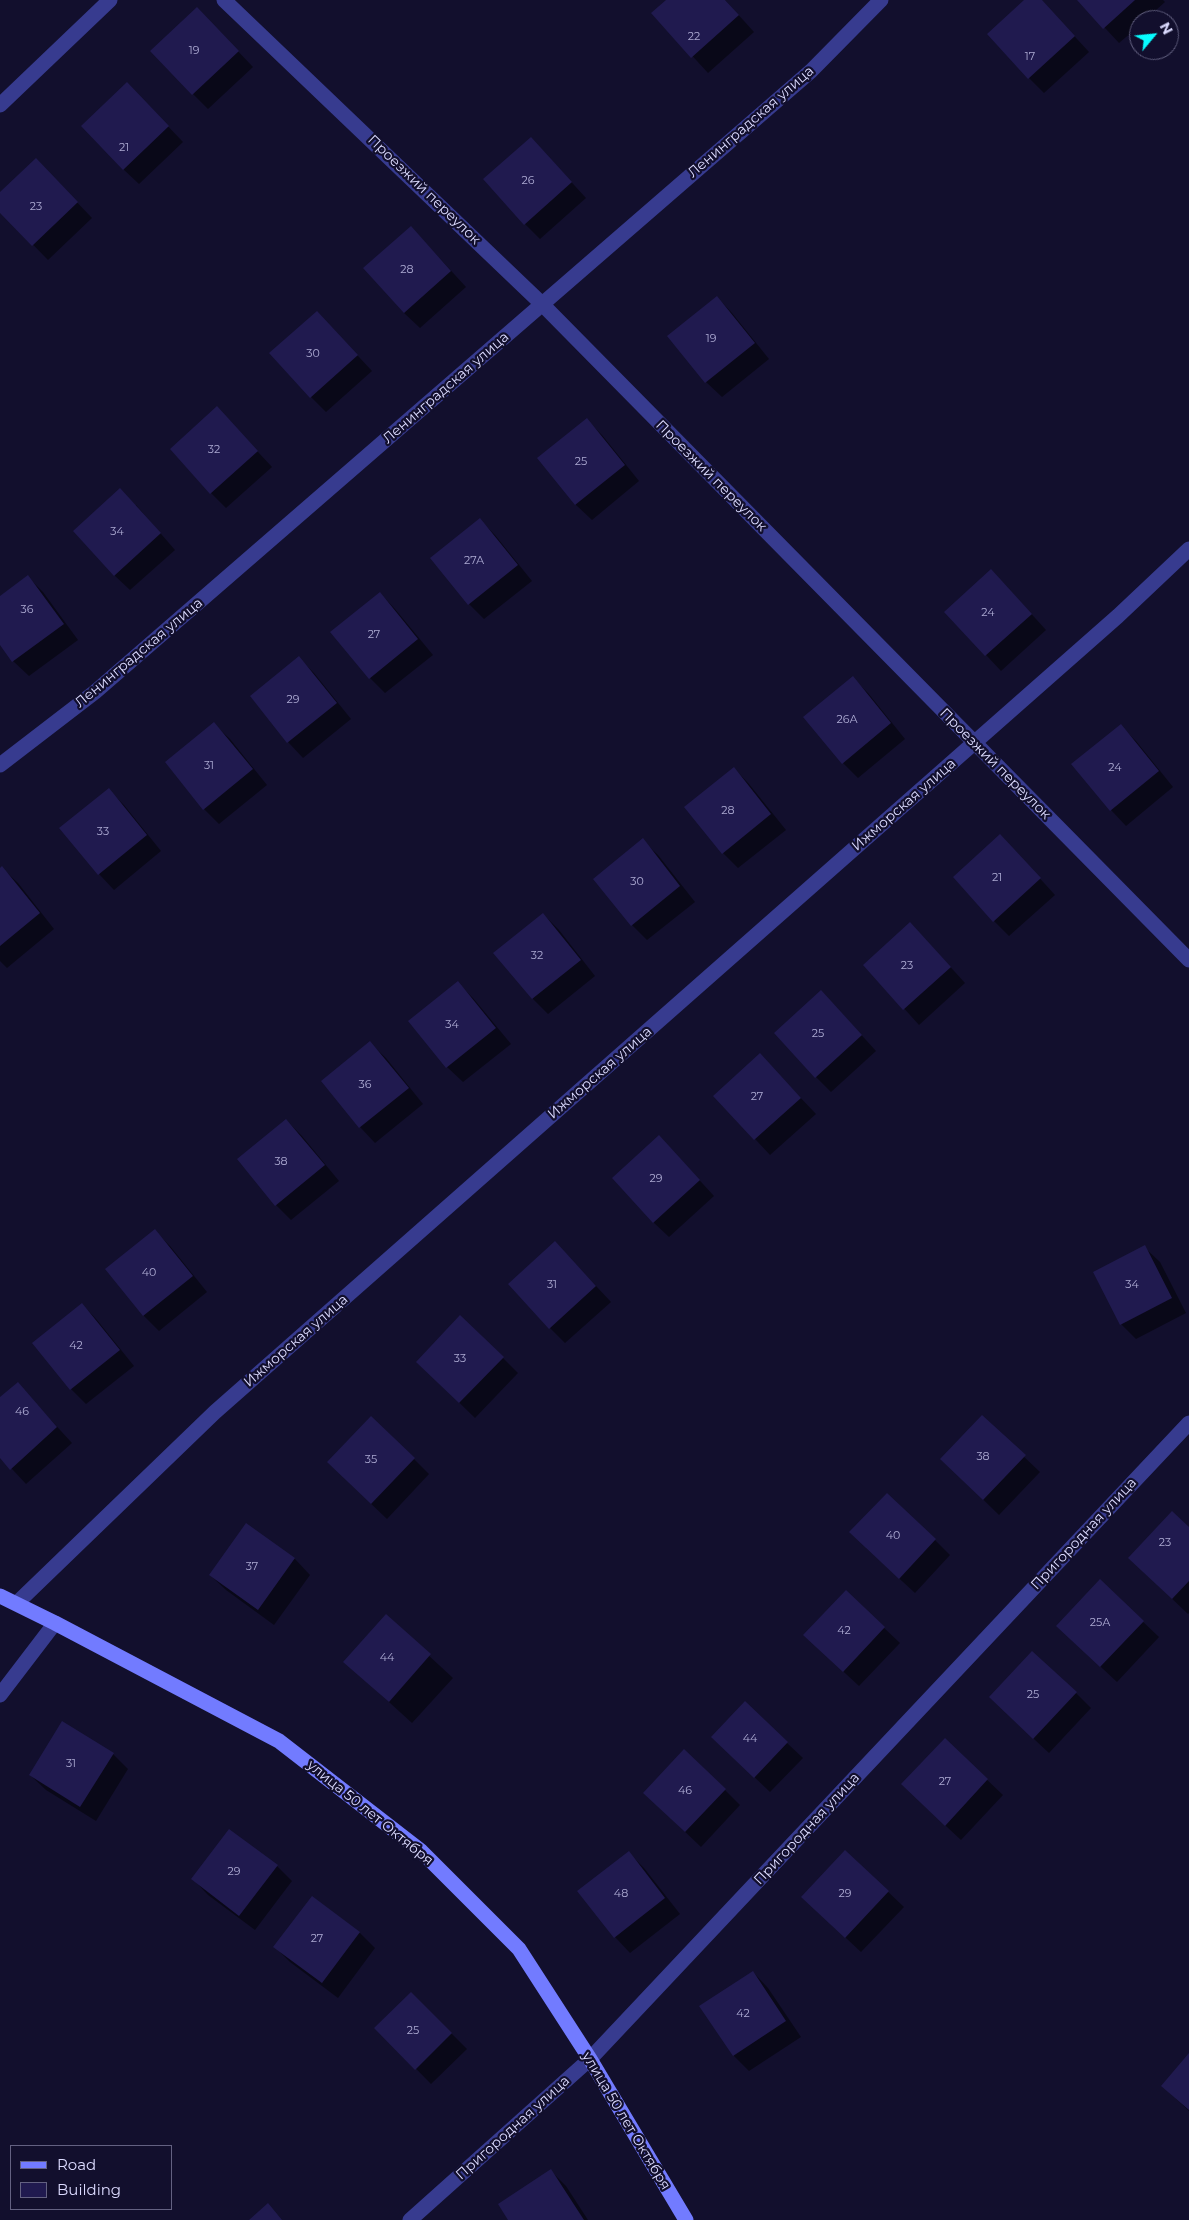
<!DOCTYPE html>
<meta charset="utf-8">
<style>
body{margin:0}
#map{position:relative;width:1189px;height:2220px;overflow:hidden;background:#120f2d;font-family:Montserrat,sans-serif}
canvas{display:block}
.legend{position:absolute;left:10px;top:2145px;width:162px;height:65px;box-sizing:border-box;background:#120f2d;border:1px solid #636181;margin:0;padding:6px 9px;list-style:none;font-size:15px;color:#dcdbff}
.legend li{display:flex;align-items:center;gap:10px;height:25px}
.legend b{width:25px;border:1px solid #636181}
.north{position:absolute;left:1129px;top:10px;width:50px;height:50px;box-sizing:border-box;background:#120f2d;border:1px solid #636181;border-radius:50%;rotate:62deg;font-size:14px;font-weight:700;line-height:20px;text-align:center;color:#dcdbff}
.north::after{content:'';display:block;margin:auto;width:18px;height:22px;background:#07fcff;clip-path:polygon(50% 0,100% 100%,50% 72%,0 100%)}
</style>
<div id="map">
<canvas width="1189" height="2220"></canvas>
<ul class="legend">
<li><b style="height:6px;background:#727bff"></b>Road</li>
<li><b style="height:14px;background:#201a4f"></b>Building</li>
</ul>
<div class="north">N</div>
</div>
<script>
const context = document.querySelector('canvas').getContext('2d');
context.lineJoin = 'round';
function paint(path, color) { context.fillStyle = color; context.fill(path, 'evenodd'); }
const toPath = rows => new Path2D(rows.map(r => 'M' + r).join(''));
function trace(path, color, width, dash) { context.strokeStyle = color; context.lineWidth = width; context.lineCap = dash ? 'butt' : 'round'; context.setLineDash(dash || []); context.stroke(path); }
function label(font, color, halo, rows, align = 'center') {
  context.font = font + ' Montserrat,sans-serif'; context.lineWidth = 4.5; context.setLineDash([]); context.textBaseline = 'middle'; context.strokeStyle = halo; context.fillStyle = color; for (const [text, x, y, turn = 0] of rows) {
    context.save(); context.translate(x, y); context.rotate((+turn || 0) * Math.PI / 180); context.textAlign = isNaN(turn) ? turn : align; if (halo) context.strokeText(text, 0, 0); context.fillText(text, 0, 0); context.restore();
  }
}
paint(toPath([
 [668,0,725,0,754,32,708,73,653,13],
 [1026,0,1041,0,1089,52,1044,93,1029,78],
 [1079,0,1163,0,1165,2,1145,20,1139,20,1139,26,1119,43],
 [212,24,253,67,208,109,193,94],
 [142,99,183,142,139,184,123,169],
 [531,138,586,198,540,239,525,224],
 [51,175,92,218,48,260,0,211,0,194],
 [411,227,466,287,420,328,404,313],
 [717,297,732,313,769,359,722,397,706,382,669,336],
 [332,328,372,371,326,412,311,397],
 [217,408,272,467,226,508,211,493],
 [587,420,602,435,639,481,592,520,576,505,539,459],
 [136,505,175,550,130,590,114,575],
 [479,519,495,535,532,581,484,619,469,604],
 [28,577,43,592,78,640,29,676,13,661,0,643,0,597],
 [1006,586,1046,630,1001,671,946,612],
 [380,593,395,609,433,655,385,693,370,678],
 [299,658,314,673,351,719,303,758,288,742,251,697],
 [853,678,868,693,905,739,858,778,843,763],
 [214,724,230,739,267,785,219,824,204,809],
 [1121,726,1136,741,1173,787,1126,826,1111,810],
 [734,768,749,784,786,830,738,868,723,853],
 [109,790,124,805,161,851,114,890,99,874],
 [642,840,658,855,695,902,647,940,632,925],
 [1015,851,1055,895,1009,936,994,921],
 [2,868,18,883,54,929,7,968,0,961,0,870],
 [543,914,559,930,595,976,548,1014,533,999,495,953],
 [925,939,965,983,919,1025,865,965],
 [458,983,473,998,511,1044,463,1082,447,1067,410,1021],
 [836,1007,876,1051,831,1092,816,1077],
 [370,1043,386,1058,423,1104,375,1143,360,1127],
 [760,1055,816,1114,770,1155,715,1096],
 [286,1120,302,1136,339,1181,291,1220,276,1205],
 [659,1136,714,1196,669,1237,653,1222],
 [155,1231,170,1246,207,1292,159,1331,144,1316,107,1270],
 [555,1242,611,1302,565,1343,550,1328],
 [1144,1247,1160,1262,1186,1313,1136,1339,1121,1324],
 [82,1304,97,1320,134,1366,86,1404,71,1389,34,1343],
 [503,1358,518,1373,475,1418,433,1377],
 [17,1383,72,1443,26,1484,0,1456,0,1399],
 [982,1417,1040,1472,999,1515,957,1474],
 [414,1459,429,1474,387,1519,344,1478],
 [247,1525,295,1559,310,1575,274,1625,226,1590,210,1575],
 [1189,1529,1189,1613,1188,1614,1145,1573],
 [935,1540,950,1555,915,1593,866,1548],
 [1100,1581,1159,1637,1117,1682,1073,1641],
 [846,1592,900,1643,859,1686,820,1650],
 [386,1616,453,1678,412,1723,345,1662],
 [1076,1693,1091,1708,1049,1753,1006,1713],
 [945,1740,1003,1795,961,1840,918,1800],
 [787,1743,803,1758,770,1792,728,1752],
 [113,1754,128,1769,96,1821,46,1790,30,1775],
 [725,1790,740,1805,701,1847,660,1808],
 [845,1851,904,1907,861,1952,818,1912],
 [629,1853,644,1868,680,1914,630,1953,615,1937,579,1891],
 [277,1866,292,1881,255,1930,208,1895,193,1879],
 [360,1933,375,1948,338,1998,290,1962,275,1947],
 [753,1972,768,1988,801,2037,749,2071,734,2056,701,2007],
 [411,1993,467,2049,431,2084,376,2028],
 [1189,2055,1189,2111,1162,2086],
 [551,2171,566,2186,588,2220,510,2220]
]), '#0007');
paint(toPath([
 [666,0,725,0,739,15,691,58,651,13],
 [1024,0,1042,0,1075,36,1028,79,987,34],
 [1077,0,1135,0,1103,29],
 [197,7,239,51,192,95,150,51],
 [127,82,169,126,123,170,81,126],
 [531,137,572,182,524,225,483,179],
 [36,158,78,202,32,246,0,213,0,192],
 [411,226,451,271,404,313,363,268],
 [717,296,755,343,705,383,667,336],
 [317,311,358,355,310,398,269,353],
 [217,406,258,451,210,494,170,449],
 [587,418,625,465,575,505,537,458],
 [120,488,161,533,114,576,73,531],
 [480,518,518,565,468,605,430,558],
 [991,569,1032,614,985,656,944,612],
 [28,575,64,624,12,662,0,645,0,596],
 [380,592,418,639,369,679,330,632],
 [299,656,337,703,287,743,250,696],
 [853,676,891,723,842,764,803,717],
 [214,722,253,769,203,810,165,762],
 [1121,724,1159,771,1110,811,1071,764],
 [734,767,771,814,722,854,684,807],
 [109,788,147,835,98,875,59,828],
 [1000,834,1041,878,993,922,953,877],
 [643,838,680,886,631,926,593,879],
 [2,866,40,913,0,946,0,868],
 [543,913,581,960,532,999,493,953],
 [910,922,951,967,903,1010,863,965],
 [458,981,496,1028,446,1068,408,1021],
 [821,990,862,1035,815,1078,774,1033],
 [370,1041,409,1088,359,1128,321,1081],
 [760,1053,801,1098,754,1140,713,1096],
 [286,1119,325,1165,275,1206,237,1159],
 [659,1135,700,1180,653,1223,612,1178],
 [155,1229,193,1276,143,1316,105,1269],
 [555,1241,596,1286,549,1329,508,1284],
 [1145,1245,1172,1298,1120,1325,1093,1272],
 [82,1303,120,1350,70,1390,32,1343],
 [460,1315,504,1357,459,1403,416,1362],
 [18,1382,57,1427,10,1470,0,1458,0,1397],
 [982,1415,1026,1455,983,1500,940,1459],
 [371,1416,415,1458,371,1504,327,1462],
 [887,1493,936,1539,899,1579,849,1532],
 [1172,1511,1189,1527,1189,1581,1172,1599,1128,1558],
 [246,1523,295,1558,258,1610,209,1575],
 [1100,1579,1144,1621,1100,1667,1056,1626],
 [846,1590,885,1627,843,1672,803,1635],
 [386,1614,431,1654,389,1702,343,1662],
 [1032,1651,1077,1692,1033,1739,989,1697],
 [745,1701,788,1742,754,1778,711,1737],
 [62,1721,114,1753,80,1807,29,1775],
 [945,1738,988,1779,945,1826,901,1784],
 [684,1749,726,1789,685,1832,643,1793],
 [229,1829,278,1865,239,1916,191,1879],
 [845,1850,889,1891,845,1938,801,1897],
 [629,1851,665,1898,614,1938,577,1891],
 [312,1896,360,1932,322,1983,273,1947],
 [753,1971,786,2021,733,2056,699,2006],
 [411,1992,452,2033,415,2070,374,2028],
 [1189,2053,1189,2110,1161,2086],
 [551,2169,584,2220,508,2220,498,2204],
 [268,2203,282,2220,249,2220]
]), '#201a4f');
trace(toPath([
 [224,0,542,304,1189,960],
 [0,105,110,0],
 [0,765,95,692,811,71,881,0],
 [17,1603,215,1412,1118,616,1189,549],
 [0,1695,55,1623],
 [410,2220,590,2059,1189,1423]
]), '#373b8f', 15);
trace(toPath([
 [0,1596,55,1623,279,1741,421,1851,519,1949,590,2059,686,2220]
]), '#727bff', 15);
label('11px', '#adabd3', null, [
 ["22",694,37],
 ["19",194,51],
 ["17",1030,57],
 ["21",124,148],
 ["26",528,181],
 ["23",36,207],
 ["28",407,270],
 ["19",711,339],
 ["30",313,354],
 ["32",214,450],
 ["25",581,462],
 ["34",117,532],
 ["27А",474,561],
 ["36",27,610],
 ["24",988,613],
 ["27",374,635],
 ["29",293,700],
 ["26А",847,720],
 ["31",209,766],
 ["24",1115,768],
 ["28",728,811],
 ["33",103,832],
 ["21",997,878],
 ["30",637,882],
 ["32",537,956],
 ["23",907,966],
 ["34",452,1025],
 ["25",818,1034],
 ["36",365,1085],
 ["27",757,1097],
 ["38",281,1162],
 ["29",656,1179],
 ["40",149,1273],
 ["31",552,1285],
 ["34",1132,1285],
 ["42",76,1346],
 ["33",460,1359],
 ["46",22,1412],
 ["38",983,1457],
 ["35",371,1460],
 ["40",893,1536],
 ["23",1165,1543],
 ["37",252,1567],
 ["25А",1100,1623],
 ["42",844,1631],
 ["44",387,1658],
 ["25",1033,1695],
 ["44",750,1739],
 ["31",71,1764],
 ["27",945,1782],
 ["46",685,1791],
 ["29",234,1872],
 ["48",621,1894],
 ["29",845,1894],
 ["27",317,1939],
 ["42",743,2014],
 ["25",413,2031]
]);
label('14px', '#dcdbff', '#120f2d', [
 ["Ленинградская улица",751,122,-41],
 ["Проезжий переулок",424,190,44],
 ["Ленинградская улица",446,388,-41],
 ["Проезжий переулок",711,476,45],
 ["Ленинградская улица",139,653,-40],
 ["Проезжий переулок",995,764,45],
 ["Ижморская улица",904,805,-41],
 ["Ижморская улица",600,1073,-41],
 ["Ижморская улица",296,1341,-41],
 ["Пригородная улица",1084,1534,-47],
 ["улица 50 лет Октября",370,1813,39],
 ["Пригородная улица",807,1829,-47],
 ["улица 50 лет Октября",626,2121,59],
 ["Пригородная улица",513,2128,-42]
]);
</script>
